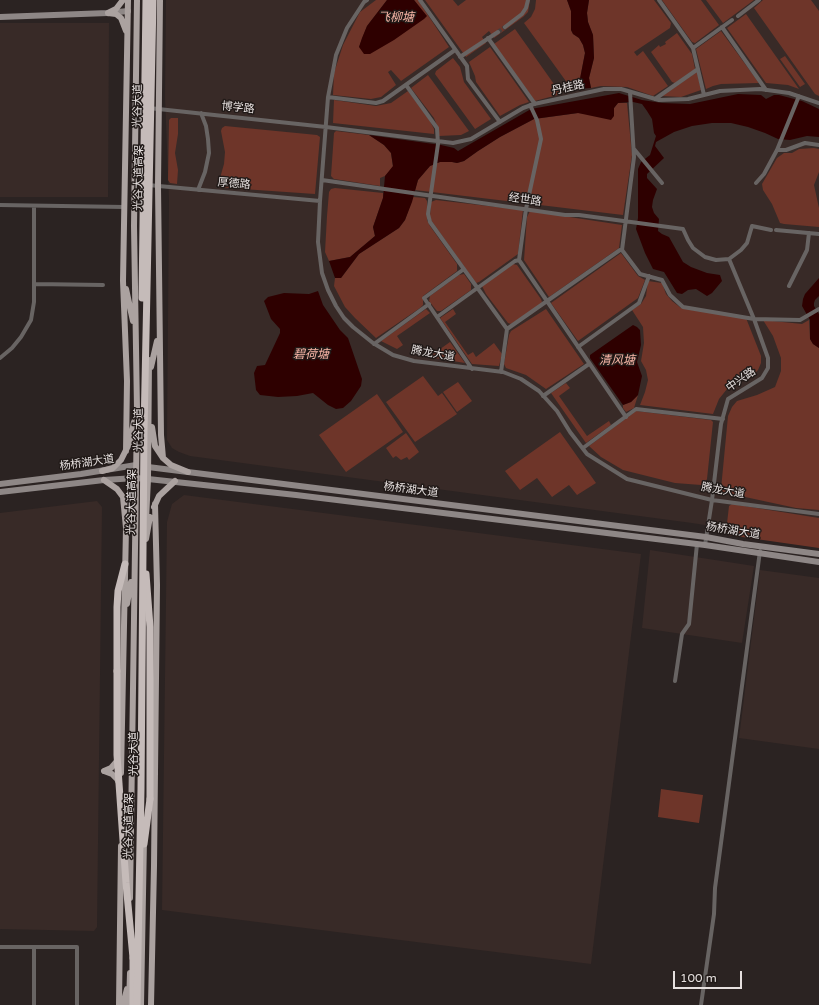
<!DOCTYPE html>
<meta charset="utf-8">
<style>
body{margin:0}
#map{position:relative;width:819px;height:1005px;overflow:hidden;background:#2b2322;font-family:"Varela Round",sans-serif}
canvas{display:block}
.scale{position:absolute;left:673px;top:971px;width:69px;height:18px;box-sizing:border-box;border:2px solid #e6e0df;border-top:0;padding-left:5px;font-size:12px;line-height:14px;white-space:nowrap;color:#e6e0df;-webkit-text-stroke:3px #211a18;paint-order:stroke}
</style>
<div id="map">
<canvas width="819" height="1005"></canvas>
<div class="scale">100 m</div>
</div>
<script>
const context = document.querySelector('canvas').getContext('2d');
context.lineJoin = 'round';
function paint(path, color) { context.fillStyle = color; context.fill(path, 'evenodd'); }
const toPath = rows => new Path2D(rows.map(r => 'M' + r).join(''));
function trace(path, color, width, dash) { context.strokeStyle = color; context.lineWidth = width; context.lineCap = dash ? 'butt' : 'round'; context.setLineDash(dash || []); context.stroke(path); }
function label(font, color, halo, rows, align = 'center') {
  context.font = font + ' "Varela Round","Noto Sans SC",sans-serif'; context.lineWidth = 3; context.setLineDash([]); context.textBaseline = 'middle'; context.strokeStyle = halo; context.fillStyle = color; for (const [text, x, y, turn = 0] of rows) {
    context.save(); context.translate(x, y); context.rotate((+turn || 0) * Math.PI / 180); context.textAlign = isNaN(turn) ? turn : align; if (halo) context.strokeText(text, 0, 0); context.fillText(text, 0, 0); context.restore();
  }
}
paint(toPath([
 [166,0,819,0,819,543,692,523,190,456,179,452,172,448,167,440,169,200,165,97],
 [0,23,109,23,108,197,0,197],
 [184,495,641,554,591,964,162,910,167,522,172,504],
 [97,501,102,507,97,927,94,931,0,929,0,513],
 [650,550,754,566,742,643,642,628],
 [760,570,819,578,819,749,739,738]
]), '#382a27');
paint(toPath([
 [376,0,387,0,367,26,359,47,426,16,414,0,418,0,449,47,401,81,391,70,388,72,396,85,381,97,371,99,333,95,334,73,343,45,360,12],
 [425,0,453,0,458,6,466,0,530,0,528,12,523,17,494,38,489,31,482,37,486,43,466,57],
 [536,0,567,0,571,11,571,30,573,34,579,38,583,45,585,53,578,89,573,91,524,23,531,17,535,9],
 [589,0,654,0,671,23,670,28,634,52,637,56,643,51,668,86,653,96,627,87,601,86,591,88,589,78,594,58,593,35,588,22,587,13],
 [662,0,701,0,719,25,695,43,692,42],
 [706,0,754,0,723,23],
 [763,0,811,0,819,11,819,96,815,94,754,8],
 [746,14,799,89,788,85,766,83,727,28],
 [515,29,561,94,535,101,494,44],
 [721,31,759,83,721,84,713,86,706,89,696,49],
 [677,33,692,54,695,69,675,83,672,82,651,52,659,45,660,47,666,44,665,42],
 [490,47,529,102,520,105,500,116,476,82,475,76,469,62],
 [785,56,805,84,800,87,780,59],
 [453,58,460,67,464,82,491,119,475,129,435,74,436,71],
 [697,72,701,90,681,97,662,96],
 [428,75,469,131,461,135,439,136,438,128,434,118,411,88],
 [408,91,430,121,434,129,434,134,333,123,334,100,376,106,391,103],
 [618,103,627,103,632,155,623,215,415,190,418,180,430,166,440,162,452,162,457,163,464,161,478,151,500,137,534,119,578,113,614,116,614,108],
 [171,118,178,118,178,134,175,153,178,170,177,184,170,183,168,180,169,120],
 [225,126,317,135,320,137,315,194,228,188,223,187,221,184,220,178,224,164,225,152,221,131,222,128],
 [336,131,369,135,384,145,391,153,393,167,385,176,380,178,380,186,334,179,331,176,334,133],
 [814,148,819,149,819,172,814,185,819,208,819,227,784,224,780,223,772,204,763,190,762,184,777,158,784,153,792,153,799,149],
 [335,188,383,193,383,198,373,227,375,236,350,257,329,261,325,252,327,216,329,192,331,189],
 [413,197,425,198,427,201,427,220,430,226,457,264,457,271,423,296,423,305,420,308,376,338,355,318,345,307,334,286,335,278,341,278,359,254,399,228,405,220],
 [436,200,523,210,518,254,479,282,476,283,431,220,430,216,431,202],
 [530,211,622,225,619,248,549,297,524,260,527,217],
 [621,253,638,276,645,280,638,298,578,341,551,303],
 [513,264,517,265,541,299,542,302,541,305,511,324,508,323,486,294,482,286],
 [464,274,471,284,471,290,441,311,437,311,429,301,430,296,459,275],
 [648,281,662,283,666,294,672,301,681,308,746,318,761,356,761,363,758,370,752,376,727,389,719,399,713,414,640,405,645,392,648,380,646,370,641,361,644,343,643,327,632,310,641,304,646,296],
 [426,309,430,313,397,336,403,345,397,349,381,341],
 [453,309,456,314,445,322,468,355,473,352,476,357,494,343,502,354,499,366,472,364,440,318],
 [546,309,584,364,546,389,526,375,506,368,504,364,509,335,511,331],
 [763,320,802,324,809,320,810,339,813,344,819,348,819,510,796,508,722,492,721,489,728,416,732,407,737,401,757,395,775,387,781,371,781,358,773,336],
 [450,342,465,363,429,357],
 [423,376,438,396,442,393,457,414,415,442,386,402],
 [458,382,472,401,457,412,443,392],
 [566,383,570,388,559,396,587,436,609,421,611,425,586,443,551,393],
 [377,394,403,432,346,472,319,435],
 [638,395,634,408,626,412,623,408,623,405,631,402],
 [636,411,711,420,713,422,707,479,705,483,701,485,675,483,623,470,601,457,589,446],
 [560,432,596,483,577,495,569,485,552,497,537,478,520,490,505,471],
 [406,433,419,452,409,460,407,457,401,460,396,456,393,458,386,448],
 [732,504,819,518,819,548,728,535,726,532,729,506],
 [661,789,703,795,699,823,658,817]
]), '#6e3529');
paint(toPath([
 [387,0,414,0,427,16,424,19,394,40,370,54,364,54,359,47,362,38,367,26],
 [567,0,589,0,587,13,588,22,593,35,594,58,589,78,591,88,578,89,585,53,583,45,579,38,573,34,571,30,571,11],
 [619,93,642,100,662,103,690,104,738,94,761,95,766,99,774,95,779,95,802,101,819,109,819,137,807,136,790,140,778,139,765,133,748,127,731,123,712,123,692,126,674,132,656,142,655,146,664,158,647,174,647,178,657,189,653,200,652,207,654,213,659,219,658,231,662,234,669,237,683,262,691,267,707,273,720,275,722,281,712,293,707,296,696,289,688,290,682,294,677,293,664,272,653,269,645,253,636,229,638,218,638,169,641,162,650,155,656,136,654,133,652,119,647,111,642,104,633,102,618,103,614,108,614,116,611,120,578,113,534,119,500,137,478,151,464,161,457,163,452,162,440,162,430,166,418,180,412,202,405,220,399,228,359,254,341,278,335,278,329,261,350,257,375,236,373,227,383,198,385,176,393,166,391,153,384,145,369,135,441,145,454,148,458,151,531,109],
 [819,278,819,296,815,300,814,303,814,306,819,314,819,348,813,344,810,339,810,320,802,306,803,299,805,294],
 [318,291,323,305,340,330,348,338,362,379,361,386,351,401,343,408,336,409,328,405,313,393,297,396,278,397,260,395,256,390,254,373,257,366,265,365,280,333,280,329,271,319,264,301,268,297,284,293,309,294],
 [633,325,637,327,640,330,641,345,637,362,642,376,638,395,631,402,623,405,590,358,590,355]
]), '#2e0000');
trace(toPath([
 [498,32,505,27]
]), '#473f3e', 4, [4, 2]);
trace(toPath([
 [367,0,364,2,347,28,336,55,328,97,320,201,318,242,322,273,328,290,336,306,344,318,353,327,373,343,393,355,414,361,503,372,521,379,539,391,557,411,570,432,587,454,627,479,712,500,819,514],
 [420,0,467,66,468,79,500,122],
 [659,0,693,48,704,95],
 [738,16,759,0],
 [505,27,522,14,526,8,528,0],
 [722,27,766,90],
 [488,38,535,104],
 [693,48,732,20],
 [460,57,498,32],
 [406,85,437,128,438,144,428,214,430,222,507,329],
 [630,92,634,157,622,250,640,274,662,280,670,295,683,307,754,319,800,320,819,309],
 [328,97,376,103,383,101,455,50],
 [655,99,698,69],
 [530,105,537,120,541,139,526,209,519,260,626,417],
 [149,108,326,127,453,143,471,139,523,108,534,104,604,89,621,89,659,100,688,99,720,91,760,89,789,93,819,103],
 [634,149,662,183],
 [777,150,786,150,805,143,819,145],
 [322,180,565,215,579,215,683,229,688,240,693,248,705,257,716,260,729,259,741,250,747,243,752,226,771,230],
 [756,183,764,174,777,150,799,96],
 [148,185,320,201],
 [198,190,205,172,209,153,208,139,206,126,201,113],
 [0,205,124,207],
 [776,230,819,234],
 [464,269,424,298,472,369],
 [35,284,103,285],
 [789,286,807,250,809,233],
 [437,317,515,261,519,260],
 [374,344,429,304],
 [578,347,639,303,649,276],
 [0,358,12,348,21,337,31,320,34,302,34,206],
 [501,372,507,329,620,250,622,250],
 [543,396,589,364],
 [583,448,636,409,723,419],
 [705,545,712,500,721,424,728,399,762,378,768,368,768,358,754,319,729,259],
 [675,681,682,634,689,624,697,544],
 [0,947,77,947,77,1005],
 [34,1005,34,947],
 [701,1005,714,914,715,888,760,551]
]), '#686463', 4);
trace(toPath([
 [0,17,108,13,128,11],
 [148,467,706,537,743,544,819,554],
 [0,484,81,474,136,465],
 [0,492,104,480,136,478,148,479,296,495,705,545,819,562]
]), '#8e8786', 6);
trace(toPath([
 [160,0,158,186,161,435,163,458],
 [108,13,116,14,121,18,126,31],
 [108,13,116,9,123,0],
 [126,289,133,321],
 [151,367,157,341],
 [152,427,155,446,163,458,171,465,188,472],
 [126,451,127,381,123,281,128,0],
 [102,471,113,468,121,460,129,444,134,422],
 [104,480,117,489,123,497,129,511,134,525],
 [154,507,159,496,175,481],
 [146,520,148,479,149,360],
 [146,539,150,517],
 [127,604,131,582],
 [104,771,111,768,118,760],
 [104,771,112,774,117,779,119,783],
 [121,773,126,528,123,497],
 [130,898,137,409,134,226,137,0],
 [119,1005,121,846],
 [123,1005,127,989],
 [129,1005,130,973],
 [141,1005,144,839],
 [151,1005,154,866,157,585,155,504]
]), '#aba2a0', 6);
trace(toPath([
 [146,574,150,627,150,799],
 [117,671,117,607,118,591,125,564],
 [133,1005,133,958]
]), '#c5bbb9', 7);
trace(toPath([
 [142,298,146,0],
 [117,671,117,755,126,883,133,958],
 [144,844,150,799],
 [137,1005,141,789,144,431,153,0]
]), '#c5bbb9', 7);
label('11px', '#e6e0df', '#211a18', [
 ["丹桂路",568,88,-12],
 ["光谷大道",138,106,-89],
 ["博学路",238,108,6],
 ["光谷大道高架",139,178,-89],
 ["厚德路",234,184,5],
 ["经世路",525,200,8],
 ["腾龙大道",433,354,10],
 ["中兴路",741,380,-35],
 ["光谷大道",139,430,-89],
 ["杨桥湖大道",87,463,-8],
 ["杨桥湖大道",411,490,7],
 ["腾龙大道",723,491,10],
 ["光谷大道高架",132,502,-89],
 ["杨桥湖大道",733,531,9],
 ["光谷大道",134,754,-90],
 ["光谷大道高架",129,826,-89]
]);
label('italic 12px', '#f8b5a6', '#211a18', [
 ["飞柳塘",396,18],
 ["碧荷塘",311,355],
 ["清风塘",617,361]
]);
</script>
